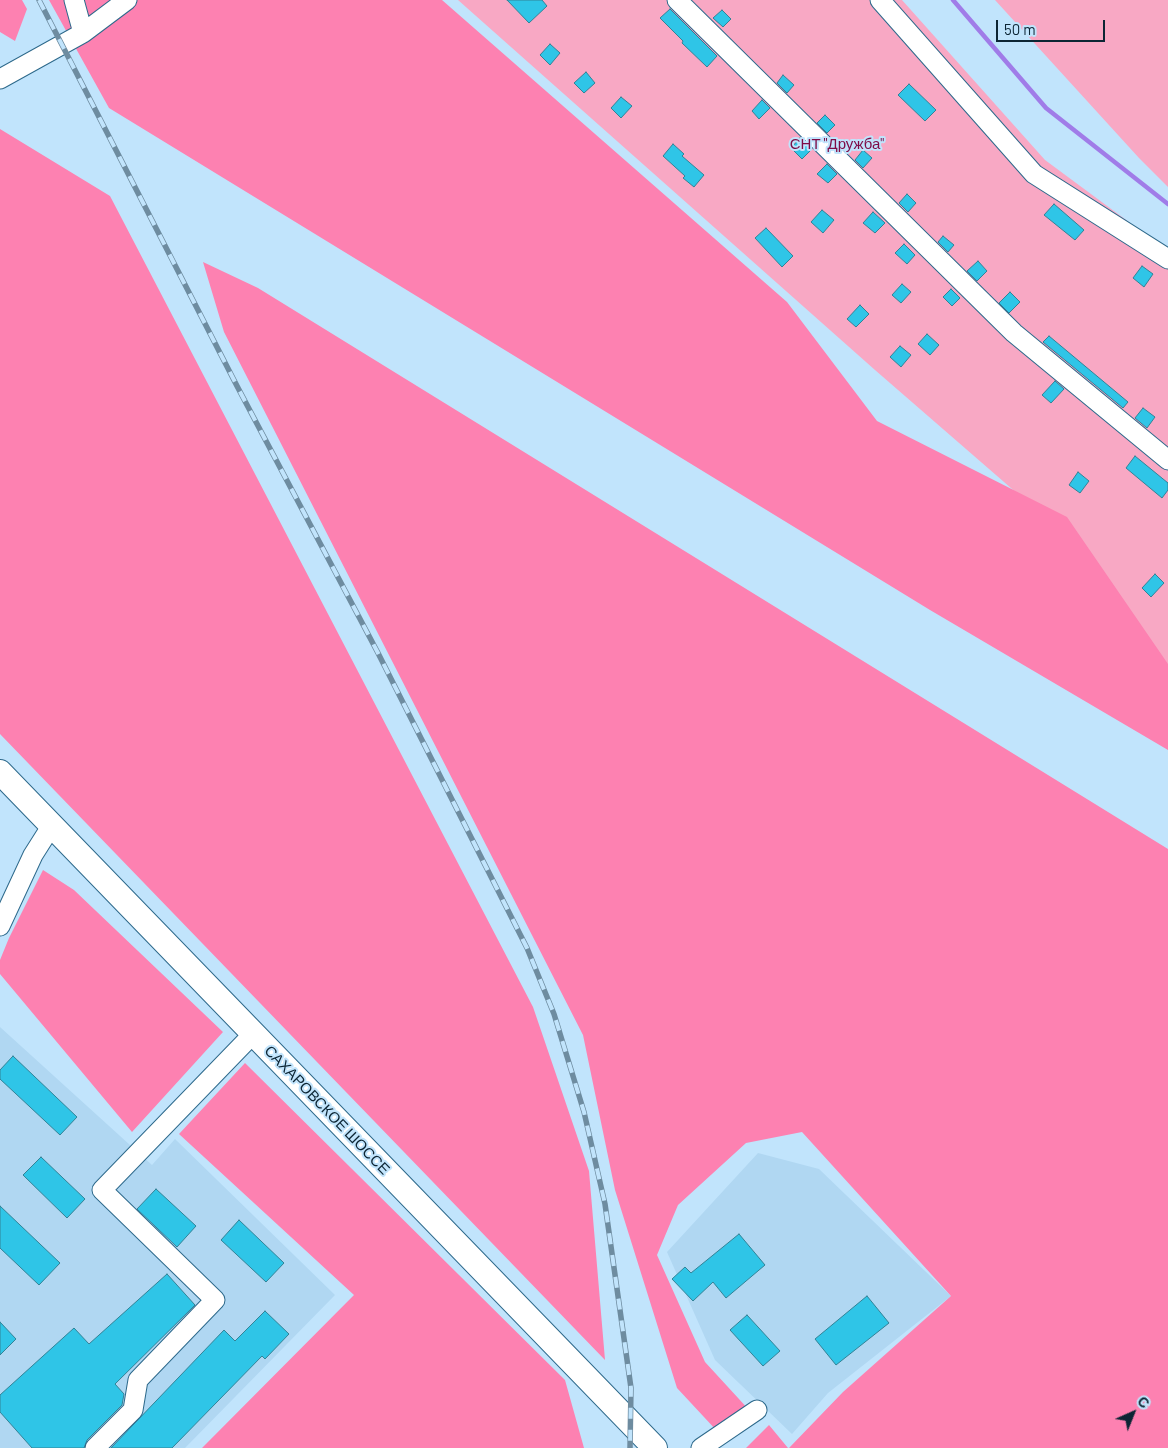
<!DOCTYPE html>
<meta charset="utf-8">
<style>
body{margin:0}
#map{position:relative;width:1168px;height:1448px;overflow:hidden;background:#c1e4fc;font-family:Barlow,sans-serif}
canvas{display:block}
.north{position:absolute;left:1108px;top:1388px;width:50px;height:50px;-webkit-text-stroke:4px #c1e4fc;paint-order:stroke;rotate:44deg;font-size:14px;font-weight:700;line-height:20px;text-align:center;color:#0c2534}
.north::after{content:'';display:block;margin:auto;width:18px;height:22px;background:#0c2534;clip-path:polygon(50% 0,100% 100%,50% 72%,0 100%)}
.scale{position:absolute;left:996px;top:20px;width:109px;height:22px;box-sizing:border-box;border:2px solid #0c2534;border-top:0;padding-left:6px;font-size:15px;line-height:18px;white-space:nowrap;color:#0c2534;-webkit-text-stroke:4px #c1e4fc;paint-order:stroke}
</style>
<div id="map">
<canvas width="1168" height="1448"></canvas>
<div class="north">С</div>
<div class="scale">50 m</div>
</div>
<script>
const context = document.querySelector('canvas').getContext('2d');
context.lineJoin = 'round';
function paint(path, color) { context.fillStyle = color; context.fill(path, 'evenodd'); }
const toPath = rows => new Path2D(rows.map(r => 'M' + r).join(''));
function trace(path, color, width, dash) { context.strokeStyle = color; context.lineWidth = width; context.lineCap = dash ? 'butt' : 'round'; context.setLineDash(dash || []); context.stroke(path); }
function label(font, color, halo, rows, align = 'center') {
  context.font = font + ' Barlow,sans-serif'; context.lineWidth = 4; context.setLineDash([]); context.textBaseline = 'middle'; context.strokeStyle = halo; context.fillStyle = color; for (const [text, x, y, turn = 0] of rows) {
    context.save(); context.translate(x, y); context.rotate((+turn || 0) * Math.PI / 180); context.textAlign = isNaN(turn) ? turn : align; if (halo) context.strokeText(text, 0, 0); context.fillText(text, 0, 0); context.restore();
  }
}
paint(toPath([
 [0,1027,152,1165,175,1139,335,1295,185,1448,0,1448],
 [758,1153,819,1169,951,1296,828,1393,792,1434,715,1360,667,1252]
]), '#b0d7f2');
paint(toPath([
 [458,0,902,0,1045,160,1168,251,1168,670,1057,528,875,370],
 [995,0,1168,0,1168,187,1139,158]
]), '#f8a8c4');
paint(toPath([
 [0,0,22,0,27,9,15,41,0,32],
 [49,0,442,0,787,302,877,421,1067,517,1168,664,1168,750,930,610,109,108],
 [0,129,110,196,533,1007,589,1171,605,1360,0,734],
 [203,262,258,288,1168,849,1168,1448,789,1448,843,1392,951,1296,802,1132,746,1143,678,1205,657,1255,705,1362,750,1411,717,1431,677,1388,615,1190,583,1035,224,332],
 [43,870,74,890,223,1032,132,1132,0,974,0,960,9,938],
 [245,1063,565,1380,584,1448,202,1448,354,1295,179,1134],
 [769,1425,788,1448,746,1448]
]), '#fd81b1');
trace(toPath([
 [953,0,1046,108,1168,204]
]), '#a07ce8', 4.5);
const building = toPath([
 [507,0,542,0,547,6,529,23,507,0],
 [670,9,717,56,707,67,682,43,683,41,660,18,670,9],
 [722,10,731,19,723,27,713,18,722,10],
 [550,44,560,53,550,65,540,55,550,44],
 [586,72,595,83,584,93,574,83,586,72],
 [783,75,794,85,787,93,777,83,783,75],
 [909,84,936,110,925,121,898,95,909,84],
 [621,97,632,106,621,118,611,108,621,97],
 [762,100,770,108,759,119,752,111,762,100],
 [825,115,835,125,827,133,817,123,825,115],
 [800,138,812,149,802,159,791,148,800,138],
 [673,144,684,154,682,156,704,175,694,187,683,178,685,176,663,156,673,144],
 [863,150,872,158,863,168,855,160,863,150],
 [827,164,837,174,828,183,817,174,827,164],
 [907,194,916,203,908,212,899,203,907,194],
 [1054,204,1084,230,1075,240,1044,215,1054,204],
 [822,210,834,220,823,233,811,222,822,210],
 [873,212,885,223,875,233,863,223,873,212],
 [766,228,793,256,782,267,755,238,766,228],
 [943,236,954,245,948,252,938,242,943,236],
 [904,244,915,255,907,264,895,253,904,244],
 [978,261,987,271,977,281,967,271,978,261],
 [1142,266,1153,274,1144,287,1133,278,1142,266],
 [902,284,911,292,901,303,892,295,902,284],
 [951,289,960,298,952,306,943,297,951,289],
 [1010,292,1020,302,1009,313,999,303,1010,292],
 [860,305,869,314,856,327,847,319,860,305],
 [927,334,939,345,930,355,918,344,927,334],
 [1049,336,1128,402,1123,408,1043,342,1049,336],
 [900,346,911,355,901,367,890,357,900,346],
 [1055,381,1064,389,1051,403,1042,395,1055,381],
 [1143,408,1155,417,1147,428,1135,418,1143,408],
 [1135,456,1168,483,1168,490,1162,498,1126,468,1135,456],
 [1078,472,1089,481,1080,493,1069,485,1078,472],
 [1155,574,1164,583,1151,597,1142,588,1155,574],
 [13,1056,77,1117,60,1135,0,1079,0,1070,13,1056],
 [41,1157,85,1199,67,1218,23,1175,41,1157],
 [156,1189,196,1226,177,1247,137,1209,156,1189],
 [0,1206,60,1263,39,1285,0,1248,0,1206],
 [239,1220,284,1263,266,1282,221,1240,239,1220],
 [739,1234,765,1265,726,1298,713,1282,693,1301,672,1279,685,1267,691,1273,739,1234],
 [167,1274,195,1305,115,1384,124,1394,122,1405,87,1440,84,1448,32,1448,0,1412,0,1395,74,1328,89,1344,167,1274],
 [867,1296,889,1323,836,1365,815,1339,867,1296],
 [265,1311,289,1334,265,1359,262,1356,172,1448,111,1448,224,1330,235,1341,265,1311],
 [747,1315,780,1351,763,1366,730,1330,747,1315],
 [0,1322,16,1339,0,1355,0,1322]
]);
paint(building, '#2fc5e7');
trace(building, '#328397', 1);
const minor = toPath([
 [74,0,83,33,127,0],
 [677,0,1014,333,1168,460],
 [880,0,1034,174,1168,259],
 [0,79,83,33],
 [0,926,33,855,52,825],
 [95,1448,133,1410,138,1380,215,1300,102,1190,253,1034],
 [701,1448,757,1410]
]);
const major = toPath([
 [0,772,655,1448]
]);
trace(minor, '#2d698b', 21);
trace(major, '#2d698b', 26);
trace(minor, '#fff', 19);
trace(major, '#fff', 24);
const rail = toPath([
 [39,0,237,386,378,653,527,948,554,1014,584,1112,605,1204,631,1388,630,1448]
]);
trace(rail, '#6e8ca0', 5.5);
trace(rail, '#c1e4fc', 4, [11]);
label('15px', '#7e0c47', '#c1e4fc', [
 ["СНТ \"Дружба\"",837,144]
]);
label('15px', '#0c2534', '#c1e4fc', [
 ["САХАРОВСКОЕ ШОССЕ",327,1110,46]
]);
</script>
